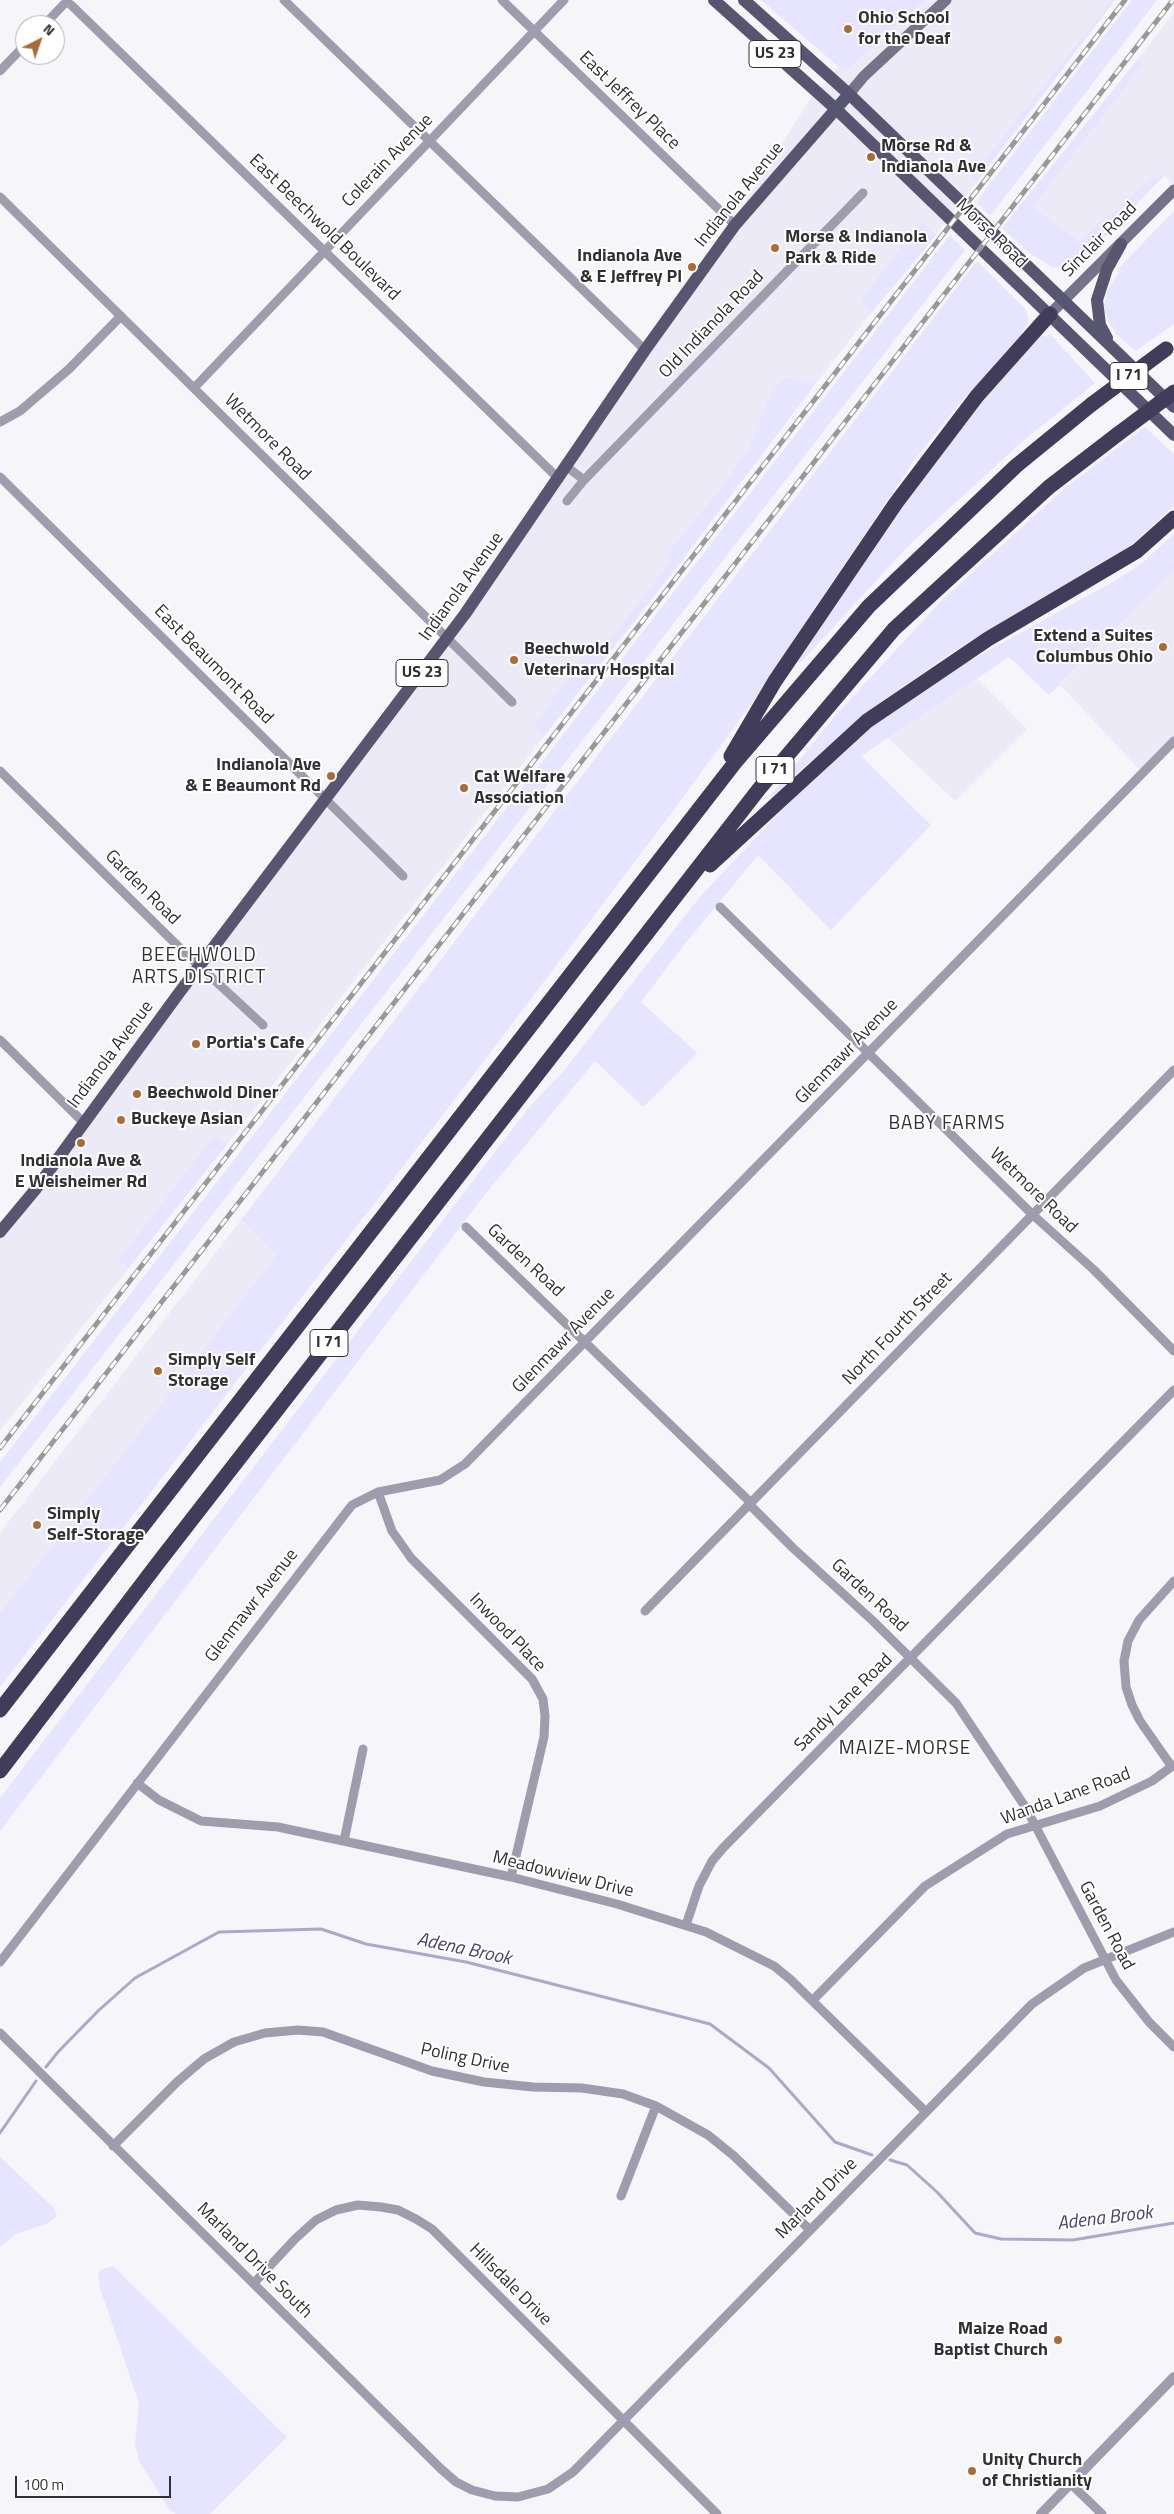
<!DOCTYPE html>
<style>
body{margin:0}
#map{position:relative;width:1174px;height:2514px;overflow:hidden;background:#f6f5fa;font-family:"Titillium Web",sans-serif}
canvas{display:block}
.north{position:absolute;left:15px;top:15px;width:50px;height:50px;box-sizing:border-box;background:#fff;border:1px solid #adacad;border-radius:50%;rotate:41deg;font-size:14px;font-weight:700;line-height:20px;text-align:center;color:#313032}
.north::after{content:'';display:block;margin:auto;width:18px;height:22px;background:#ac6b36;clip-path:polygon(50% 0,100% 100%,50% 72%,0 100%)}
.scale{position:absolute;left:15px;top:2476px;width:156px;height:22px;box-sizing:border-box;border:2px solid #313032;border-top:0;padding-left:6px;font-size:15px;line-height:18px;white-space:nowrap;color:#313032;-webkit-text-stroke:4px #fff;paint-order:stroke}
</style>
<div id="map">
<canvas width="1174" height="2514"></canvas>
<div class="north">N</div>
<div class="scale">100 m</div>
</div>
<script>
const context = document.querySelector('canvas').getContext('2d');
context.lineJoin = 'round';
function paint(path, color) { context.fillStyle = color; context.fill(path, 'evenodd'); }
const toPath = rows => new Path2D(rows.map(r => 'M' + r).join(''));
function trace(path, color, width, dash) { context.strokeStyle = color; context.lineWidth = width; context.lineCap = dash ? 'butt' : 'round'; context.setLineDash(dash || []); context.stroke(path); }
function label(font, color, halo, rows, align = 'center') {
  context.font = font + ' "Titillium Web",sans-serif'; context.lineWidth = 4; context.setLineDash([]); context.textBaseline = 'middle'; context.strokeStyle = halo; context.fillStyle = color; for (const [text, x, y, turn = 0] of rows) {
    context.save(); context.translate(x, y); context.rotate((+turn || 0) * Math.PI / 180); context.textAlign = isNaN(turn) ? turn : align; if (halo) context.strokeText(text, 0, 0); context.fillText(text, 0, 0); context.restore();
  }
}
paint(toPath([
 [925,0,1112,0,981,164,972,178,976,183,937,233,921,221,860,301,872,312,816,383,784,377,770,395,748,449,720,489,666,555,671,561,600,653,591,646,533,727,545,735,228,1143,214,1137,118,1262,128,1269,0,1431,0,1233,446,638,737,215,809,101,839,67,848,69],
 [1174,12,1174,186,1164,176,1156,174,1079,241,1033,207,1142,65,1137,60],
 [1174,571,1174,741,1143,773,1060,685],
 [976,677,1027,729,955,801,888,738],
 [241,1220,278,1255,0,1613,0,1533]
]), '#ebeaf6');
paint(toPath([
 [761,0,925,0,848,69,839,67],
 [1112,0,1115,0,976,183,971,178,981,164],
 [1132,0,1157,0,990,216,976,202],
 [1137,60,1143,64,1033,207,1079,241,1156,174,1164,176,1074,268,1071,265,1062,268,1052,267,1028,252,1002,228],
 [1174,211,1174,324,1136,351,1117,335,1108,321,1104,306,1107,291,1119,273,1117,270],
 [921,221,937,234,872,312,860,301],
 [950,235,965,250,0,1487,0,1462],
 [977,261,1025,309,1028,317,1028,323,1021,333,1024,336,963,399,915,459,751,704,673,811,459,1094,0,1687,0,1613,277,1255,241,1220],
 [1050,334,1095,383,1023,441,911,543,800,663,796,660,917,484,982,400,1042,335,1046,337],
 [784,377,816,383,677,567,545,735,533,727,591,645,600,652,671,561,666,555,720,489,748,449,770,395],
 [1145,427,1174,454,1174,506,1131,545,1108,560,955,650,881,702,799,771,772,798,770,796,836,715,942,600,1065,488],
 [1174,534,1174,571,1049,695,1009,657,861,756,931,825,831,930,758,855,683,946,641,1002,697,1053,643,1107,595,1061,486,1193,0,1831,0,1798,531,1105,562,1073,699,898,815,775,882,717,955,669,1118,579,1142,563],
 [214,1136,228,1143,128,1269,118,1261],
 [0,2157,54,2208,57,2216,48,2223,16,2234,0,2247],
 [113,2266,287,2437,210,2514,176,2514,170,2510,139,2461,135,2444,139,2403,100,2288,98,2273,102,2269]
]), '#e6e4fe');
trace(toPath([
 [46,2067,58,2052,98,2011,135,1978,219,1932,321,1929,366,1944,466,1962,710,2024,769,2068,835,2142,872,2155],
 [0,2133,36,2081],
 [890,2160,907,2165,937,2192,975,2233,1001,2239,1073,2240,1174,2223]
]), '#aca8cc', 3);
trace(toPath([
 [66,0,559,479],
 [284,0,645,350],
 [502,0,735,225],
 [44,25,68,0],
 [0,71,25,45],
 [0,197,512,702],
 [194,388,564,0],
 [0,422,20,411,69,369,121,316],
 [567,467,584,480,863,193],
 [0,477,403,876],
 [567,501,584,480],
 [0,771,184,952,263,1025],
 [720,907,1033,1215,1094,1270,1174,1351],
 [0,1040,83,1122],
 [466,1227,747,1499,751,1506,793,1548,873,1621,956,1703,1026,1808,1116,1980,1149,2022,1174,2047],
 [378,1492,392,1531,411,1558,532,1679,543,1699,545,1716,544,1737,511,1877],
 [645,1611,1174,1070],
 [1172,1767,1140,1721,1132,1705,1126,1687,1124,1661,1128,1641,1139,1620,1174,1581],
 [137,1783,159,1800,201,1821,278,1827,511,1877,617,1904,706,1932,774,1966,790,1979,926,2112],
 [344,1841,363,1749],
 [686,1925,699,1886,712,1861,723,1848,1174,1390],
 [0,1962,352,1505,378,1492,440,1480,465,1464,1174,741],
 [813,2000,925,1886,1007,1834,1100,1806,1152,1781,1174,1765],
 [0,2033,440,2468,456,2482,472,2490,495,2496,518,2497,548,2489,573,2472,1032,2004,1084,1968,1174,1932],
 [113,2146,177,2082,204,2059,234,2042,265,2033,298,2030,323,2032,432,2071,484,2082,533,2087,582,2088,623,2094,656,2106,708,2135,734,2156,810,2230],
 [621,2196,656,2106],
 [254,2283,295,2239,316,2220,336,2210,358,2205,381,2207,398,2210,416,2219,432,2229,717,2514],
 [1071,2484,1102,2514]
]), '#9e9dad', 9);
trace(toPath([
 [1041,2514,1174,2377]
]), '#9e9dad', 10);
trace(toPath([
 [849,94,864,76,946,0],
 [1050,314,1174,190]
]), '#757389', 11);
trace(toPath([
 [714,0,836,109,1174,435],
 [744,0,849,94,1174,407],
 [1107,338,1100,325,1097,300,1107,269,1121,244],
 [0,1232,35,1190,179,993,465,614,645,350,735,225,849,94]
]), '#585570', 12);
trace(toPath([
 [731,756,775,681,896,503,977,396,1050,314],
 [710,865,867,721,988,639,1137,551,1174,518],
 [0,1710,737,760,869,606,1016,466,1092,404],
 [0,1771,158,1563,759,789,894,629,1049,487,1118,434]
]), '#403c5a', 15);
const rail = toPath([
 [0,1448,1125,0],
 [0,1510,1173,0]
]);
trace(rail, '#99989b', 5);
trace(rail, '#fff', 3, [9]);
trace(toPath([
 [1092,404,1166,349],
 [1118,434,1174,392]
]), '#403c5a', 15);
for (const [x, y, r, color] of [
 [848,29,5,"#ac6b36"],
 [871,157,5,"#ac6b36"],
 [775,248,5,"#ac6b36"],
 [692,267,5,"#ac6b36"],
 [1163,647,5,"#ac6b36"],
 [514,660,5,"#ac6b36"],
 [331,776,5,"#ac6b36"],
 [464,788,5,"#ac6b36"],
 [196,1044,5,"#ac6b36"],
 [137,1094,5,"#ac6b36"],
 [121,1120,5,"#ac6b36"],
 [81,1143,5,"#ac6b36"],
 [158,1371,5,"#ac6b36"],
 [37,1525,5,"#ac6b36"],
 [1058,2340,5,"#ac6b36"],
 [972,2471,5,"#ac6b36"]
]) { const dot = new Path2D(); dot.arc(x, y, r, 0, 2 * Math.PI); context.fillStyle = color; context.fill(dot); trace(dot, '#fff', 2); }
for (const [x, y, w] of [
 [775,54,52],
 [1129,376,38],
 [422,673,52],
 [775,770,38],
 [329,1343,38]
]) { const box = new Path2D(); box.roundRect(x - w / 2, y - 13.5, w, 27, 4); context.fillStyle = '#fff'; context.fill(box); trace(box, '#313032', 1); }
label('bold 16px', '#313032', null, [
 ["US 23",775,54],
 ["I 71",1129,376],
 ["US 23",422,673],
 ["I 71",775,770],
 ["I 71",329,1343]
]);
label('bold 18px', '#313032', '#fff', [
 ["Ohio School",858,19],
 ["for the Deaf",858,40],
 ["Morse Rd &",881,147],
 ["Indianola Ave",881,168],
 ["Morse & Indianola",785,238],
 ["Park & Ride",785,259],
 ["Indianola Ave",682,257,"right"],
 ["& E Jeffrey Pl",682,278,"right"],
 ["Extend a Suites",1153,637,"right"],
 ["Columbus Ohio",1153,658,"right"],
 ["Beechwold",524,650],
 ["Veterinary Hospital",524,671],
 ["Indianola Ave",321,766,"right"],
 ["& E Beaumont Rd",321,787,"right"],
 ["Cat Welfare",474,778],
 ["Association",474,799],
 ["Portia's Cafe",206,1044],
 ["Beechwold Diner",147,1094],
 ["Buckeye Asian",131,1120],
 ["Indianola Ave &",81,1162,"center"],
 ["E Weisheimer Rd",81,1183,"center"],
 ["Simply Self",168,1361],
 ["Storage",168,1382],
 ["Simply",47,1515],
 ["Self-Storage",47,1536],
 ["Maize Road",1048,2330,"right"],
 ["Baptist Church",1048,2351,"right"],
 ["Unity Church",982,2461],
 ["of Christianity",982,2482]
], 'left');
label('18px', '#313032', '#fff', [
 ["East Jeffrey Place",629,101,44],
 ["Colerain Avenue",388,161,-46],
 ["Indianola Avenue",740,195,-51],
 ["East Beechwold Boulevard",324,228,44],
 ["Morse Road",991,234,44],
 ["Sinclair Road",1100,240,-45],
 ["Old Indianola Road",712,325,-46],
 ["Wetmore Road",267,438,45],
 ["Indianola Avenue",462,587,-54],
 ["East Beaumont Road",213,665,45],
 ["Garden Road",142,888,45],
 ["Glenmawr Avenue",847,1052,-46],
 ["Indianola Avenue",111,1055,-53],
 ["Wetmore Road",1033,1191,44],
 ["Garden Road",525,1261,43],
 ["North Fourth Street",898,1329,-46],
 ["Glenmawr Avenue",564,1341,-46],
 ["Garden Road",869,1596,43],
 ["Glenmawr Avenue",252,1606,-52],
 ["Inwood Place",507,1633,46],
 ["Sandy Lane Road",844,1703,-45],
 ["Wanda Lane Road",1066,1797,-20],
 ["Meadowview Drive",563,1875,14],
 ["Garden Road",1106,1926,62],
 ["Poling Drive",465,2059,12],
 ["Marland Drive",817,2199,-45],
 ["Marland Drive South",254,2261,45],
 ["Hillsdale Drive",510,2285,45]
]);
context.letterSpacing = '1px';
label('19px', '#313032', '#fff', [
 ["BEECHWOLD",199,956],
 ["ARTS DISTRICT",199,978],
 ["BABY FARMS",947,1124],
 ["MAIZE-MORSE",905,1749]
]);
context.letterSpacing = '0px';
label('italic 19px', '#494172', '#fff', [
 ["Adena Brook",464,1950,12],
 ["Adena Brook",1105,2219,-7]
]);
</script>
